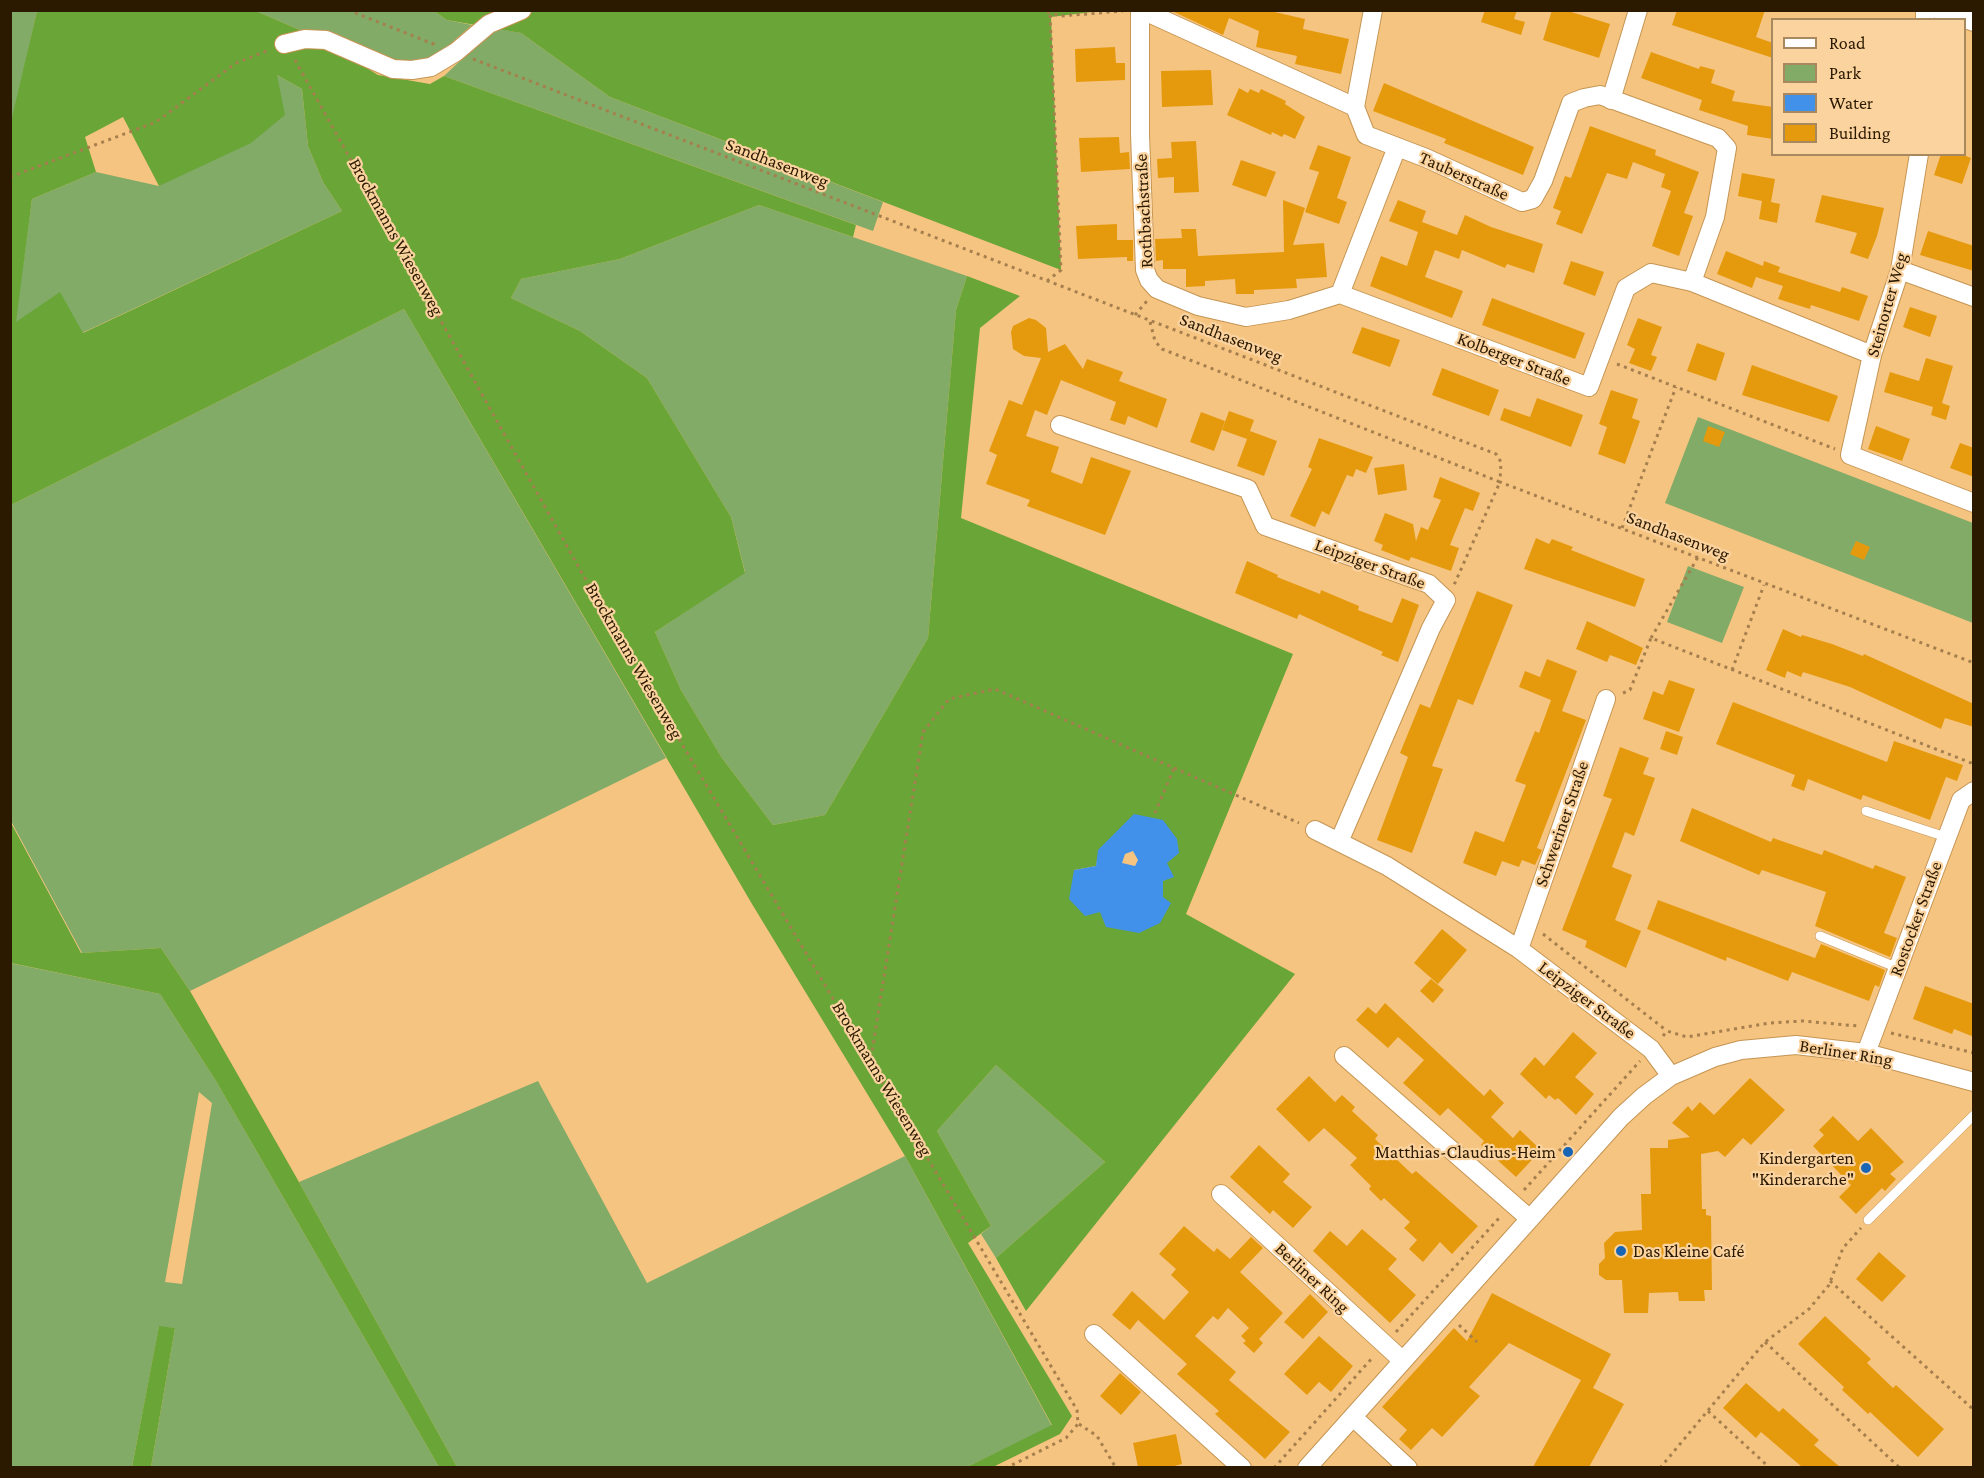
<!DOCTYPE html>
<meta charset="utf-8">
<style>
body{margin:0}
#map{position:relative;width:1984px;height:1478px;overflow:hidden;background:#f6c481;font-family:"Crimson Pro",serif}
canvas{display:block}
.frame{position:absolute;inset:0;border:12px solid #2b1900;pointer-events:none}
.legend{position:absolute;left:1771px;top:18px;width:195px;height:138px;box-sizing:border-box;background:#fbd39f;border:2px solid #a8895f;margin:0;padding:8px 10px;list-style:none;font-size:18px;color:#2b1900}
.legend li{display:flex;align-items:center;gap:12px;height:30px}
.legend b{width:30px;border:2px solid #a8895f}
</style>
<div id="map">
<canvas width="1984" height="1478"></canvas>
<div class="frame"></div>
<ul class="legend">
<li><b style="height:8px;background:#fff"></b>Road</li>
<li><b style="height:16px;background:#82ab67"></b>Park</li>
<li><b style="height:16px;background:#4190ea"></b>Water</li>
<li><b style="height:16px;background:#e59a0e"></b>Building</li>
</ul>
</div>
<script>
const context = document.querySelector('canvas').getContext('2d');
context.lineJoin = 'round';
function paint(path, color) { context.fillStyle = color; context.fill(path, 'evenodd'); }
const toPath = rows => new Path2D(rows.map(r => 'M' + r).join(''));
function trace(path, color, width, dash) { context.strokeStyle = color; context.lineWidth = width; context.lineCap = dash ? 'butt' : 'round'; context.setLineDash(dash || []); context.stroke(path); }
function label(font, color, halo, rows, align = 'center') {
  context.font = font + ' "Crimson Pro",serif'; context.lineWidth = 4.5; context.setLineDash([]); context.textBaseline = 'middle'; context.strokeStyle = halo; context.fillStyle = color; for (const [text, x, y, turn = 0] of rows) {
    context.save(); context.translate(x, y); context.rotate((+turn || 0) * Math.PI / 180); context.textAlign = isNaN(turn) ? turn : align; if (halo) context.strokeText(text, 0, 0); context.fillText(text, 0, 0); context.restore();
  }
}
paint(toPath([
 [11,11,37,11,11,126],
 [256,11,434,11,447,20,472,25,432,60,397,62,335,33,316,37],
 [495,28,521,33,610,97,883,202,873,231,444,76],
 [277,75,302,89,308,146,323,182,342,211,82,333,15,323,32,199,96,172,159,186],
 [759,205,967,276,956,310,928,638,825,815,773,825,722,758,681,690,655,632,745,572,731,517,647,378,580,331,511,298,521,279,620,259],
 [404,309,666,758,190,991,161,948,82,953,11,821,11,505],
 [1698,417,1973,523,1973,623,1665,503],
 [1688,566,1744,587,1722,643,1667,622],
 [10,963,160,994,216,1081,439,1467,151,1467,175,1328,159,1327,132,1467,11,1467],
 [199,1092,212,1103,182,1284,165,1282],
 [996,1065,1105,1162,996,1258,981,1234,991,1226,937,1131],
 [538,1081,647,1283,905,1156,1052,1426,967,1467,457,1467,299,1182]
]), '#82ab67');
paint(toPath([
 [37,11,256,11,316,37,378,75,430,84,444,76,856,225,853,237,759,205,620,259,521,279,511,298,580,331,647,378,731,517,745,573,655,632,681,690,722,758,773,825,825,815,928,638,956,310,967,276,1020,296,980,328,961,518,1293,654,1186,914,1295,974,1026,1311,996,1258,1105,1162,996,1065,937,1131,991,1226,968,1243,1072,1416,1060,1434,993,1467,967,1467,1052,1425,905,1156,752,904,404,309,11,505,10,126],
 [277,75,302,89,308,146,323,182,342,211,83,333,60,292,16,322,32,199,96,172,85,137,123,117,159,186,251,143,285,115],
 [1134,815,1163,881,1163,897,1074,870,1096,866,1099,850],
 [434,11,1100,11,1051,17,1061,270,610,97,521,33,447,20],
 [10,821,81,953,161,948,190,991,299,1182,457,1467,439,1467,216,1081,160,994,11,963],
 [159,1326,175,1328,151,1467,132,1467]
]), '#69a537');
paint(toPath([
 [1134,814,1163,820,1177,839,1179,853,1167,863,1174,877,1163,881,1163,897,1171,903,1160,923,1139,933,1106,927,1100,912,1085,916,1069,899,1074,870,1096,866,1098,850],
 [1133,851,1138,860,1135,866,1122,863,1125,854]
]), '#4190ea');
paint(toPath([
 [1170,10,1266,10,1305,19,1303,29,1349,39,1341,74,1295,64,1297,56,1256,47,1259,31,1229,18,1223,35],
 [1485,10,1517,10,1514,19,1525,22,1521,35,1481,22],
 [1552,10,1565,10,1610,24,1599,58,1543,40],
 [1677,10,1765,10,1756,37,1773,43,1773,58,1672,25],
 [1115,47,1116,63,1125,63,1125,80,1076,82,1075,49],
 [1651,52,1699,69,1700,66,1715,70,1711,83,1735,91,1732,101,1773,107,1773,139,1747,135,1748,126,1699,110,1702,100,1641,78],
 [1211,70,1213,105,1162,107,1161,71],
 [1384,83,1534,147,1523,175,1444,143,1446,139,1373,111],
 [1239,88,1248,93,1250,89,1259,93,1261,89,1286,101,1285,104,1305,117,1295,139,1284,134,1282,137,1272,132,1271,135,1227,115],
 [1590,126,1656,150,1655,155,1699,172,1684,213,1693,216,1679,256,1652,246,1671,191,1661,187,1665,174,1633,162,1627,179,1607,173,1582,234,1556,224,1561,211,1553,208,1565,176,1571,178],
 [1119,137,1120,153,1129,152,1130,169,1081,172,1079,138],
 [1196,141,1199,192,1174,193,1174,177,1158,178,1157,159,1172,158,1171,142],
 [1318,145,1351,157,1337,198,1347,202,1339,224,1305,212,1319,172,1309,169],
 [1941,154,1961,154,1971,158,1962,184,1934,175],
 [1241,160,1276,172,1266,197,1232,185],
 [1742,173,1775,179,1771,202,1780,204,1777,223,1759,219,1762,201,1738,196],
 [1822,195,1884,208,1877,236,1868,259,1850,253,1857,233,1815,222],
 [1283,200,1305,208,1293,245,1324,243,1327,277,1296,279,1297,288,1254,290,1254,294,1236,294,1235,279,1205,281,1205,286,1186,287,1186,269,1163,269,1163,260,1156,261,1155,239,1182,238,1181,229,1196,229,1198,256,1284,252],
 [1398,200,1426,211,1422,222,1457,235,1465,215,1491,227,1543,244,1534,273,1507,264,1505,268,1462,250,1459,259,1435,250,1425,277,1463,291,1452,318,1370,286,1381,256,1407,266,1418,232,1389,221],
 [1117,224,1117,240,1133,240,1133,261,1127,261,1127,257,1078,259,1076,226],
 [1928,231,1974,246,1974,271,1920,255],
 [1726,251,1763,266,1764,261,1780,267,1778,272,1840,292,1842,287,1868,296,1859,321,1811,305,1810,309,1778,299,1783,286,1756,277,1752,288,1717,274],
 [1571,261,1604,272,1595,296,1563,284],
 [1492,298,1585,333,1575,359,1482,325],
 [1910,307,1937,316,1930,337,1903,327],
 [1029,318,1036,320,1046,328,1048,352,1065,344,1083,369,1087,359,1123,372,1119,381,1167,399,1157,428,1128,416,1125,425,1110,420,1116,402,1061,380,1047,415,1035,410,1026,436,1059,447,1051,472,1082,484,1091,457,1131,471,1105,535,1027,506,1030,500,986,484,997,455,989,451,1009,400,1022,405,1041,358,1024,356,1013,349,1011,332,1013,326],
 [1638,318,1662,327,1651,355,1657,357,1651,371,1629,363,1635,349,1627,345],
 [1362,327,1400,340,1390,367,1352,353],
 [1697,343,1725,353,1716,381,1687,371],
 [1926,358,1953,366,1942,403,1950,406,1946,420,1931,415,1933,407,1884,392,1890,372,1919,381],
 [1752,365,1838,396,1829,422,1742,395],
 [1442,368,1499,390,1489,416,1432,395],
 [1611,390,1638,399,1632,418,1640,421,1625,464,1598,454,1607,427,1599,424],
 [1537,398,1583,415,1571,447,1500,420,1504,408,1530,417],
 [1229,411,1254,420,1247,439,1222,430],
 [1201,412,1225,421,1214,451,1190,442],
 [1708,426,1725,432,1719,447,1703,441],
 [1876,426,1910,439,1902,461,1868,449],
 [1250,431,1277,441,1264,476,1237,466],
 [1319,438,1373,457,1366,473,1356,469,1353,477,1347,475,1329,515,1322,511,1315,527,1290,516,1312,469,1308,467],
 [1960,443,1974,448,1974,477,1950,468],
 [1404,464,1407,490,1378,495,1374,468],
 [1440,477,1480,493,1473,511,1465,508,1450,545,1459,548,1451,571,1411,557,1409,561,1381,550,1383,545,1374,541,1385,513,1413,524,1416,541,1421,527,1428,530,1441,500,1433,497],
 [1536,538,1549,544,1552,539,1573,547,1571,550,1645,579,1635,607,1524,569],
 [1856,541,1870,547,1864,560,1850,554],
 [1247,561,1278,575,1277,577,1320,594,1321,590,1359,606,1358,610,1392,623,1402,598,1419,605,1398,662,1381,655,1383,652,1299,614,1297,619,1235,593],
 [1477,591,1513,605,1473,705,1458,699,1432,766,1443,769,1412,853,1377,840,1408,757,1400,753,1420,704,1430,708],
 [1587,621,1643,648,1636,665,1610,655,1607,662,1576,649],
 [1783,629,1801,637,1802,635,1832,644,1863,656,1864,654,1974,704,1974,727,1945,718,1941,729,1850,687,1803,672,1801,677,1787,671,1785,678,1766,670],
 [1547,659,1577,671,1562,711,1586,720,1537,848,1542,850,1535,865,1522,860,1519,867,1502,861,1496,876,1463,863,1475,831,1504,842,1526,785,1515,781,1535,731,1539,733,1551,700,1519,687,1525,671,1540,677],
 [1669,680,1695,689,1679,732,1643,719,1653,691,1663,695],
 [1733,702,1887,762,1894,741,1963,765,1957,781,1946,777,1930,820,1863,795,1861,800,1808,779,1804,791,1791,786,1795,775,1716,744],
 [1666,731,1683,737,1677,755,1660,749],
 [1620,747,1649,758,1643,774,1655,778,1634,836,1625,832,1612,867,1632,875,1615,920,1641,931,1626,968,1585,947,1587,941,1562,930,1612,799,1603,796],
 [1692,808,1771,842,1773,838,1822,855,1824,850,1873,869,1875,865,1906,877,1884,933,1897,938,1890,957,1815,926,1826,892,1762,870,1759,875,1680,841],
 [1658,900,1815,958,1821,944,1885,970,1879,987,1875,985,1869,1001,1792,972,1788,981,1727,957,1726,961,1647,929],
 [1442,929,1467,950,1438,984,1414,963],
 [1431,979,1444,990,1433,1003,1420,991],
 [1925,986,1974,1004,1974,1037,1954,1029,1952,1034,1913,1019],
 [1385,1003,1484,1096,1490,1089,1504,1103,1491,1117,1513,1138,1520,1130,1541,1150,1516,1177,1481,1145,1484,1141,1448,1108,1440,1116,1403,1083,1424,1060,1398,1037,1388,1048,1356,1020,1368,1007,1376,1014],
 [1573,1032,1597,1053,1575,1077,1594,1094,1576,1115,1558,1098,1555,1100,1549,1095,1546,1099,1520,1074,1535,1057,1544,1066],
 [1309,1076,1335,1102,1342,1095,1355,1107,1352,1111,1378,1135,1375,1139,1412,1174,1416,1171,1478,1226,1452,1254,1440,1242,1423,1262,1409,1249,1417,1240,1404,1228,1410,1222,1384,1198,1381,1201,1369,1189,1371,1186,1350,1165,1357,1158,1324,1128,1309,1142,1276,1109],
 [1750,1078,1785,1110,1751,1145,1743,1138,1725,1157,1718,1151,1701,1154,1702,1209,1706,1209,1706,1215,1711,1216,1712,1290,1704,1290,1705,1301,1679,1301,1678,1292,1649,1293,1648,1313,1624,1313,1622,1280,1606,1280,1599,1275,1599,1264,1605,1258,1604,1243,1615,1232,1642,1230,1641,1194,1651,1194,1650,1148,1668,1148,1668,1140,1690,1137,1672,1123,1688,1106,1692,1111,1700,1102,1714,1115],
 [1833,1116,1858,1141,1871,1128,1904,1162,1890,1174,1896,1179,1885,1191,1882,1188,1856,1214,1839,1197,1851,1185,1813,1146,1824,1135,1819,1130],
 [1259,1145,1290,1174,1283,1182,1312,1207,1293,1228,1273,1210,1270,1214,1230,1177],
 [1184,1226,1214,1252,1217,1248,1230,1259,1251,1237,1263,1248,1240,1272,1283,1313,1259,1339,1263,1343,1254,1353,1243,1343,1246,1341,1241,1336,1249,1328,1228,1308,1218,1320,1213,1316,1195,1336,1236,1372,1229,1380,1290,1432,1265,1459,1215,1414,1219,1411,1177,1374,1187,1364,1138,1320,1130,1330,1112,1315,1132,1291,1164,1320,1189,1292,1171,1275,1176,1269,1159,1254],
 [1362,1229,1397,1259,1388,1269,1416,1295,1390,1323,1313,1251,1330,1231,1347,1246],
 [1879,1252,1906,1276,1882,1302,1856,1279],
 [1492,1293,1611,1354,1593,1388,1624,1404,1589,1467,1533,1467,1581,1380,1509,1343,1469,1387,1480,1396,1442,1437,1432,1428,1411,1450,1399,1439,1407,1430,1382,1407,1454,1328,1467,1341],
 [1310,1294,1328,1312,1303,1339,1284,1322],
 [1825,1316,1871,1359,1867,1363,1893,1388,1896,1385,1944,1429,1918,1457,1870,1412,1868,1414,1854,1401,1842,1390,1844,1387,1798,1344],
 [1319,1336,1353,1366,1331,1392,1319,1382,1307,1395,1284,1374],
 [1120,1373,1141,1392,1121,1415,1100,1396],
 [1746,1383,1779,1412,1783,1408,1819,1440,1814,1445,1840,1467,1802,1467,1761,1432,1756,1438,1723,1408],
 [1176,1434,1182,1464,1171,1467,1138,1467,1133,1443]
]), '#e59a0e');
const service = toPath([
 [1866,811,1946,837],
 [1820,936,1898,968],
 [1868,1220,1974,1115]
]);
const minor = toPath([
 [1140,10,1140,134,1145,270,1149,280,1157,289,1198,306,1246,317,1289,310,1340,294],
 [1142,10,1355,107],
 [1373,10,1355,107,1366,135,1426,158,1522,202,1533,199,1543,181,1571,103,1584,98,1600,95,1718,138,1727,148,1715,217,1692,282],
 [1939,10,1974,22],
 [1925,20,1925,10],
 [284,44,305,39,326,40,393,69,412,70,431,67,456,52,489,24,522,10],
 [1611,100,1638,10],
 [1397,147,1340,294,1589,387,1626,288,1651,273,1692,282,1872,355],
 [1919,154,1900,270,1872,355,1850,455,1974,503],
 [1900,270,1974,297],
 [1060,425,1248,489,1265,526,1429,584,1446,600,1431,628,1339,842],
 [1315,830,1387,866,1519,949,1651,1049,1671,1076],
 [1519,949,1606,699],
 [1866,1053,1961,800,1974,791],
 [1344,1056,1530,1219],
 [1221,1194,1403,1361],
 [1094,1334,1242,1468],
 [1353,1417,1408,1468],
 [1307,1468,1621,1117,1644,1096,1671,1076,1715,1057,1741,1050,1796,1045,1866,1053,1974,1082]
]);
trace(service, '#c59553', 10);
trace(minor, '#c59553', 20);
trace(toPath([
 [348,10,436,45],
 [1040,10,1061,16,1123,11],
 [473,59,1496,454,1501,462,1500,482,1974,663],
 [295,60,606,616,1077,1410,1078,1424,1066,1438,1006,1468],
 [10,177,156,122,236,63,269,50],
 [1047,281,1061,270,1050,13],
 [1135,315,1147,301],
 [1150,322,1155,341,1162,349,1500,482,1454,585],
 [1617,364,1835,449],
 [1622,528,1676,387],
 [1651,638,1698,557],
 [1732,670,1764,585],
 [1623,693,1630,690,1651,638,1974,764],
 [1155,813,1174,768],
 [1543,934,1667,1031],
 [1891,1033,1974,1053],
 [1663,1036,1667,1031,1687,1037,1769,1023,1803,1021,1858,1026],
 [871,1058,923,732,949,699,995,689,1299,823],
 [1524,1190,1640,1061],
 [1830,1281,1974,1410],
 [1459,1325,1477,1342],
 [1396,1332,1500,1217],
 [1765,1342,1900,1468],
 [1708,1411,1770,1468],
 [1079,1424,1097,1436,1116,1468],
 [1274,1468,1373,1357],
 [1660,1468,1765,1342,1809,1309,1829,1285,1843,1248,1861,1228]
]), '#a57f4d', 3, [3, 4.5]);
trace(service, '#fff', 9);
trace(minor, '#fff', 18);
for (const [x, y, r, color] of [
 [1568,1152,6,"#1965b5"],
 [1866,1168,6,"#1965b5"],
 [1621,1251,6,"#1965b5"]
]) { const dot = new Path2D(); dot.arc(x, y, r, 0, 2 * Math.PI); context.fillStyle = color; context.fill(dot); trace(dot, '#fbd39f', 2); }
label('18px', '#2b1900', '#fbd39f', [
 ["Sandhasenweg",777,163,21],
 ["Tauberstraße",1464,176,24],
 ["Rothbachstraße",1144,211,-93],
 ["Brockmanns Wiesenweg",396,237,61],
 ["Steinorter Weg",1887,305,-74],
 ["Sandhasenweg",1231,338,21],
 ["Kolberger Straße",1514,359,21],
 ["Sandhasenweg",1678,536,21],
 ["Leipziger Straße",1370,564,20],
 ["Brockmanns Wiesenweg",634,661,60],
 ["Schweriner Straße",1562,824,-71],
 ["Rostocker Straße",1916,919,-70],
 ["Leipziger Straße",1587,1000,37],
 ["Berliner Ring",1846,1053,9],
 ["Brockmanns Wiesenweg",882,1079,59],
 ["Berliner Ring",1312,1278,43]
]);
label('18px', '#2b1900', '#fbd39f', [
 ["Matthias-Claudius-Heim",1556,1152],
 ["Kindergarten",1854,1158],
 ["\"Kinderarche\"",1854,1179],
 ["Das Kleine Café",1633,1251,"left"]
], 'right');
</script>
